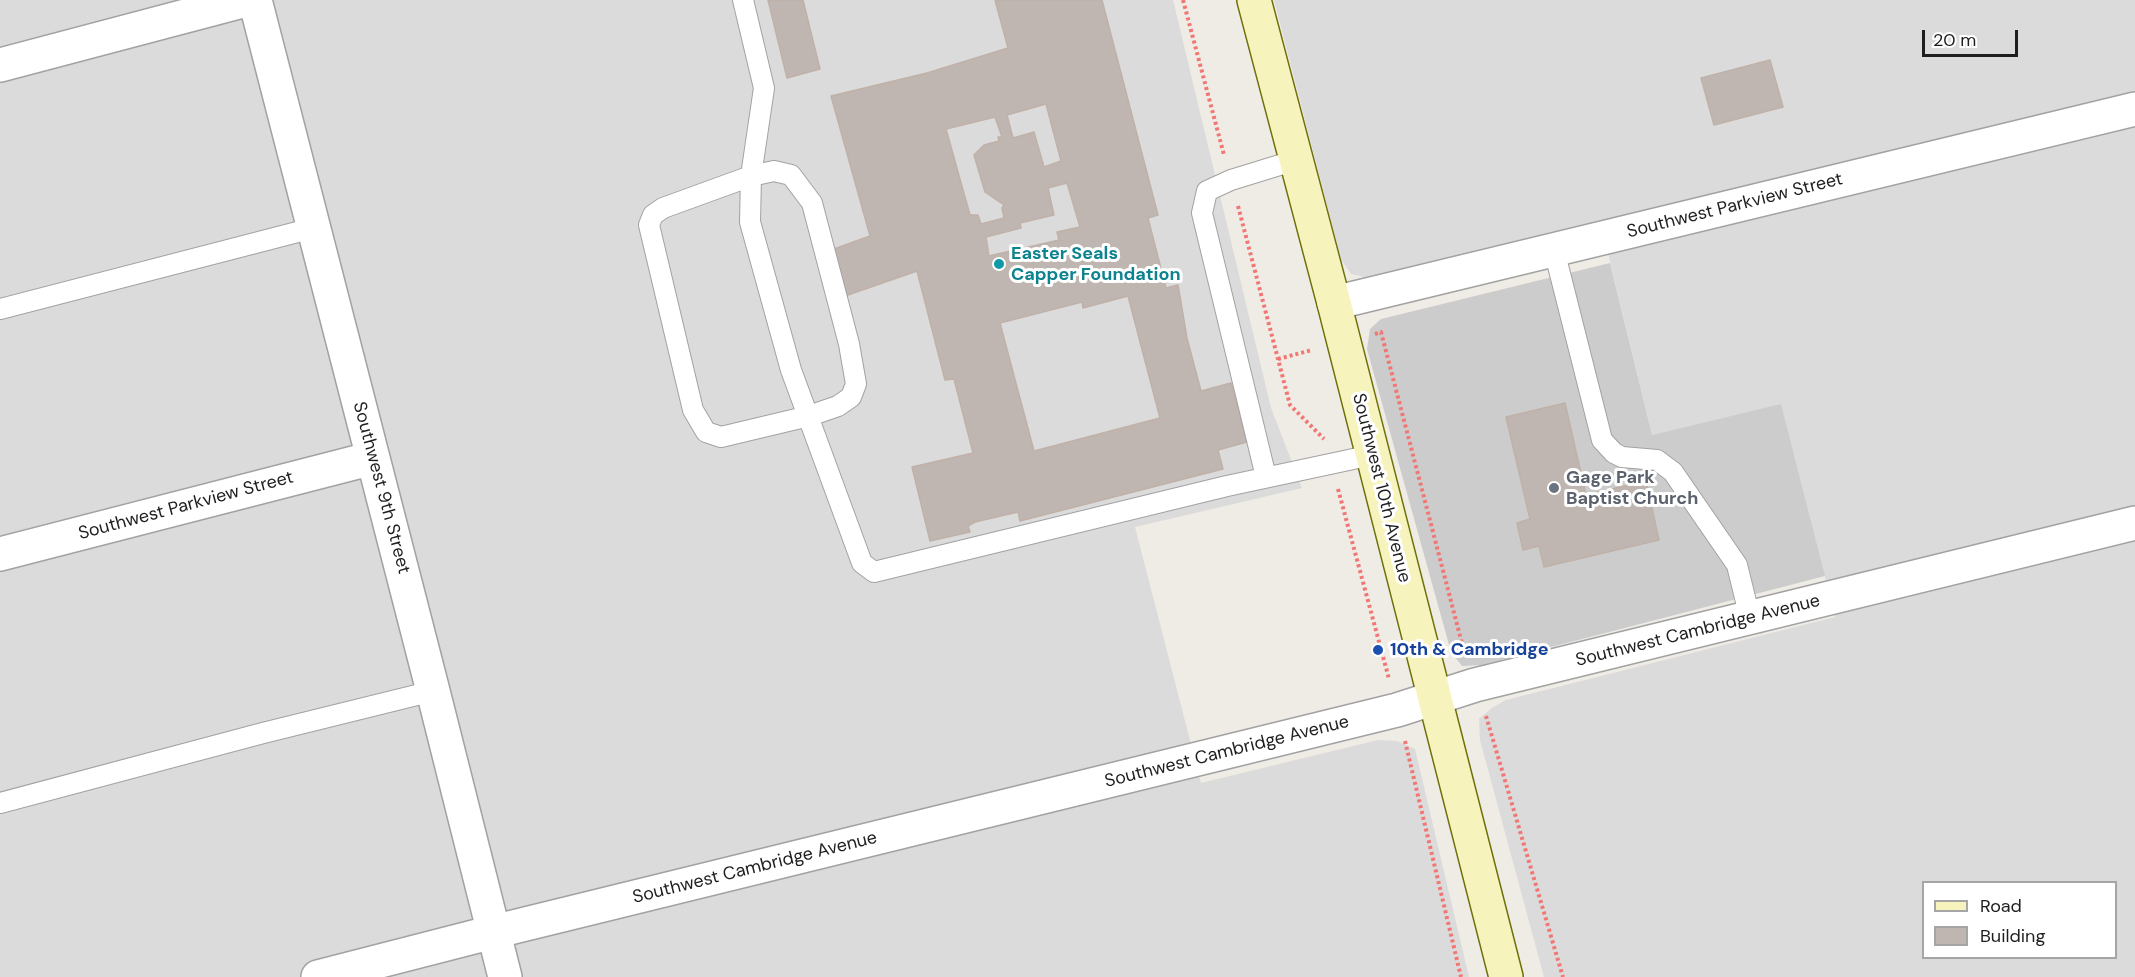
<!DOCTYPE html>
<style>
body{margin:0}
#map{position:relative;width:2135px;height:977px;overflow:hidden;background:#efebe5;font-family:"DM Sans",sans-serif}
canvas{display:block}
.legend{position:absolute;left:1922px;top:881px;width:195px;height:78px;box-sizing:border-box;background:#fff;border:2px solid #a5a5a5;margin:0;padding:8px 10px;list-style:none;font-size:18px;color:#1e1e1e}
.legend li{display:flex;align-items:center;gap:12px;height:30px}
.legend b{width:30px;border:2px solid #a5a5a5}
.scale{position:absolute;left:1922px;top:30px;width:96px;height:27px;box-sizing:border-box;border:3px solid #1e1e1e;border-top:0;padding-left:8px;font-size:18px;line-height:21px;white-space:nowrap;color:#1e1e1e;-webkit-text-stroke:4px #fff;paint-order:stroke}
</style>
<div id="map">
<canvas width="2135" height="977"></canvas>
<ul class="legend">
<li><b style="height:8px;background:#f6f4bc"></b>Road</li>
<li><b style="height:16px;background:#bfb6b2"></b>Building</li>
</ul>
<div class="scale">20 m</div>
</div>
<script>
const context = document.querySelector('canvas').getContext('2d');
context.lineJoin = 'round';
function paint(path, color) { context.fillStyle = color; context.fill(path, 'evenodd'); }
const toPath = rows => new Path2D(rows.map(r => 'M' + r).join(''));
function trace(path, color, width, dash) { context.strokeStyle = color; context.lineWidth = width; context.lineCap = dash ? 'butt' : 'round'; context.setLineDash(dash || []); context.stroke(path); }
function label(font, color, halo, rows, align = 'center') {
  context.font = font + ' "DM Sans",sans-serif'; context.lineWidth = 6; context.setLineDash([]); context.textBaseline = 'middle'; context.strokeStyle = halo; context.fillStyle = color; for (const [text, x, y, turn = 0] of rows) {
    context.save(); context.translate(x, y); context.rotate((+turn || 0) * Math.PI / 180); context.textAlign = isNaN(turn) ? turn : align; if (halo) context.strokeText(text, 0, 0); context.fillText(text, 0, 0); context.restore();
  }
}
paint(toPath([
 [0,0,1173,0,1271,408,1302,488,1135,527,1201,783,1378,740,1397,741,1415,749,1469,977,0,977],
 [1274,0,2135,0,2135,977,1544,977,1480,740,1479,719,1492,708,1506,700,1835,617,1781,405,1652,435,1600,220,1365,277,1351,274,1341,259],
 [1924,882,2116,882,2116,958,1924,958]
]), '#dcdbdb');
paint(toPath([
 [1610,263,1652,435,1781,404,1825,576,1482,665,1462,666,1451,652,1367,349,1370,329,1381,319]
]), '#ccc');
const building = toPath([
 [768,0,803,0,820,69,787,78,768,0],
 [995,0,1102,0,1158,215,1148,218,1166,288,1178,285,1187,338,1201,391,1231,383,1247,442,1218,450,1223,469,1020,521,1018,512,975,522,968,526,970,532,930,541,912,467,973,453,954,379,945,380,917,271,845,296,834,249,870,236,831,96,927,73,1008,48,995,0],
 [1046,104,1061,161,1044,167,1034,132,1013,138,1007,115,1046,104],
 [995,117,1002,137,998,137,999,141,984,145,974,155,985,192,1004,205,1002,208,1004,218,981,224,978,215,970,215,946,129,995,117],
 [1067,183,1080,227,1057,232,1059,240,989,256,986,237,1021,228,1020,223,1054,215,1048,188,1067,183],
 [1128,296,1160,418,1034,451,1000,323,1082,302,1083,308,1128,296],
 [1770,60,1783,107,1714,125,1701,78,1770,60],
 [1565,403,1586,495,1646,481,1659,540,1544,567,1539,546,1523,550,1517,523,1530,519,1506,417,1565,403]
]);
paint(building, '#bfb6b2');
trace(building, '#c0b1a8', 1.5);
const service = toPath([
 [743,0,764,88,751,176,750,222,791,370,862,563,874,572,1227,486,1372,455],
 [774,171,791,175,812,203,849,344,856,384,851,397,838,406,809,416,721,437,706,432,693,410,649,225,653,215,663,208,751,176,774,171],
 [1554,250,1602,440,1614,453,1622,457,1657,460,1673,472,1737,565,1750,618],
 [0,309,313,228],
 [1266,477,1202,213,1207,191,1231,180,1296,160],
 [0,803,263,733,433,691]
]);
const minor = toPath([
 [255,0,433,691,505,977],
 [0,65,246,0],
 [1334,303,2135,109],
 [0,554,373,458],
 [318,977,493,932,1397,710,1475,685,2135,523]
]);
const secondary = toPath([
 [1254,0,1334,303,1506,977]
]);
trace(service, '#a2a2a2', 22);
trace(minor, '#a2a2a2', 36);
trace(secondary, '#6d700b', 36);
trace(toPath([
 [1183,0,1224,155],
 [1238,206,1290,405,1324,439],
 [1375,334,1381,332,1465,655],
 [1278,359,1312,350],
 [1338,489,1389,679],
 [1486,716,1563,977],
 [1405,741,1461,977]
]), '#f27673', 4, [3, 3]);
trace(service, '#fff', 20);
trace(minor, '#fff', 33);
trace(secondary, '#f6f4bc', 33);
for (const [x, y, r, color] of [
 [999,264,6,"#0f9aa8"],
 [1554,488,6,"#6b7280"],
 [1378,650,6,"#1a4fb4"]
]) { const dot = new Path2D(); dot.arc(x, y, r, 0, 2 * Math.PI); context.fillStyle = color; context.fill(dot); trace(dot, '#fff', 2); }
label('18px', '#1e1e1e', '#fff', [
 ["Southwest Parkview Street",1735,206,-14],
 ["Southwest 9th Street",381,488,75],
 ["Southwest 10th Avenue",1381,488,76],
 ["Southwest Parkview Street",186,506,-15],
 ["Southwest Cambridge Avenue",1698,631,-14],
 ["Southwest Cambridge Avenue",1227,752,-14],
 ["Southwest Cambridge Avenue",755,868,-14]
]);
label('bold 18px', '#0d838f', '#fff', [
 ["Easter Seals",1011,254],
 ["Capper Foundation",1011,275]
], 'left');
label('bold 18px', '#5b616d', '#fff', [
 ["Gage Park",1566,478],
 ["Baptist Church",1566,499]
], 'left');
label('bold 18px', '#164399', '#fff', [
 ["10th & Cambridge",1390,650]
], 'left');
</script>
